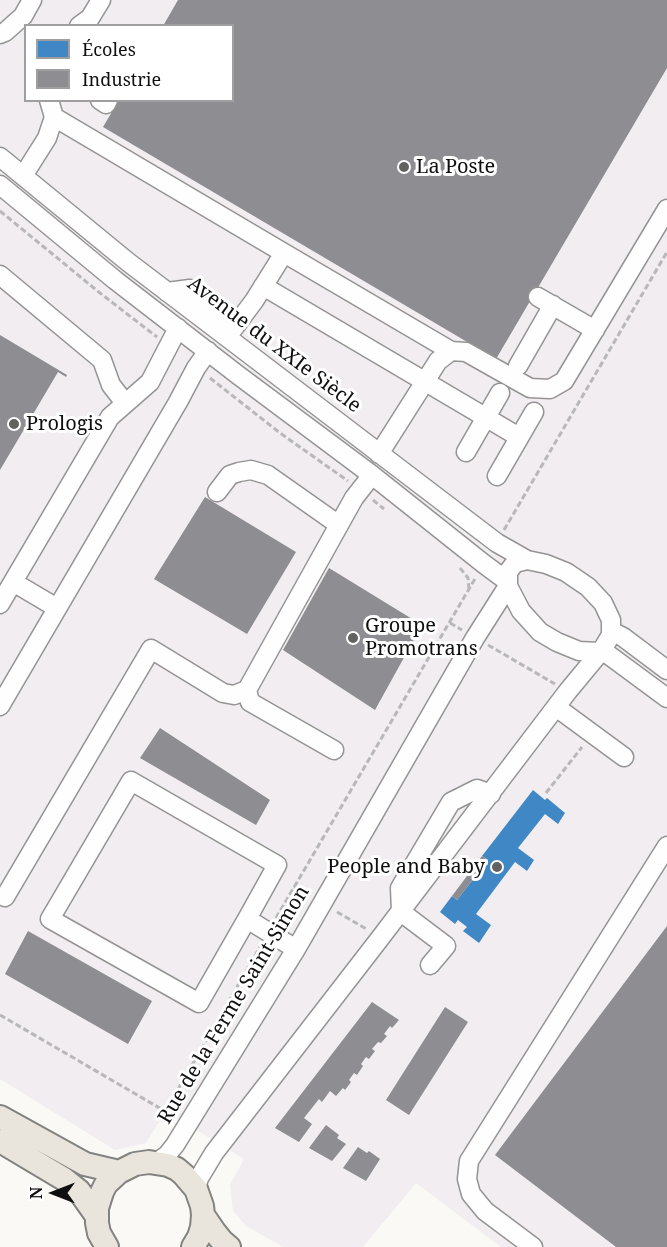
<!DOCTYPE html>
<meta charset="utf-8">
<style>
body{margin:0}
#map{position:relative;width:667px;height:1247px;overflow:hidden;background:#faf9f5;font-family:"Noto Serif",serif}
canvas{display:block}
.legend{position:absolute;left:24px;top:24px;width:210px;height:78px;box-sizing:border-box;background:#fff;border:2px solid #9f9f9f;margin:0;padding:8px 10px;list-style:none;font-size:18px;color:#0f0f0f}
.legend li{display:flex;align-items:center;gap:12px;height:30px}
.legend b{width:30px;border:2px solid #9f9f9f}
.north{position:absolute;left:24px;top:1163px;width:60px;height:60px;-webkit-text-stroke:4px #fff;paint-order:stroke;rotate:270deg;font-size:16px;font-weight:700;line-height:24px;text-align:center;color:#0f0f0f}
.north::after{content:'';display:block;margin:auto;width:21px;height:27px;background:#0f0f0f;clip-path:polygon(50% 0,100% 100%,50% 72%,0 100%)}
</style>
<div id="map">
<canvas width="667" height="1247"></canvas>
<ul class="legend">
<li><b style="height:16px;background:#3f88c5"></b>Écoles</li>
<li><b style="height:16px;background:#8d8d92"></b>Industrie</li>
</ul>
<div class="north">N</div>
</div>
<script>
const context = document.querySelector('canvas').getContext('2d');
context.lineJoin = 'round';
function paint(path, color) { context.fillStyle = color; context.fill(path, 'evenodd'); }
const toPath = rows => new Path2D(rows.map(r => 'M' + r).join(''));
function trace(path, color, width, dash) { context.strokeStyle = color; context.lineWidth = width; context.lineCap = dash ? 'butt' : 'round'; context.setLineDash(dash || []); context.stroke(path); }
function label(font, color, halo, rows, align = 'center') {
  context.font = font + ' "Noto Serif",serif'; context.lineWidth = 6; context.setLineDash([]); context.textBaseline = 'middle'; context.strokeStyle = halo; context.fillStyle = color; for (const [text, x, y, turn = 0] of rows) {
    context.save(); context.translate(x, y); context.rotate((+turn || 0) * Math.PI / 180); context.textAlign = isNaN(turn) ? turn : align; if (halo) context.strokeText(text, 0, 0); context.fillText(text, 0, 0); context.restore();
  }
}
paint(toPath([
 [0,0,667,0,667,1247,501,1247,416,1183,363,1247,283,1247,246,1226,233,1211,230,1185,244,1159,187,1124,165,1112,146,1143,115,1150,0,1079],
 [26,26,232,26,232,100,26,100]
]), '#f1edf0');
paint(toPath([
 [533,790,545,800,547,798,565,813,558,824,545,814,518,848,534,860,527,871,515,862,476,914,491,925,479,943,463,931,467,927,458,920,455,924,440,912,452,896,457,900,488,860,482,856]
]), '#3f88c5');
paint(toPath([
 [178,0,667,0,667,68,496,359,103,127,119,100,232,100,232,26,163,26],
 [0,335,67,375,66,377,58,372,0,470],
 [205,497,296,552,247,634,154,579],
 [329,568,422,625,375,710,283,650],
 [160,728,270,800,256,825,140,758],
 [482,856,488,860,457,900,452,896],
 [667,926,667,1247,616,1247,495,1155],
 [28,931,152,1001,128,1044,5,974],
 [372,1002,399,1020,392,1028,390,1026,384,1034,387,1036,381,1043,378,1042,372,1049,375,1051,369,1059,366,1057,361,1064,363,1066,357,1075,354,1073,349,1080,351,1082,345,1090,343,1088,336,1096,330,1091,322,1102,319,1099,304,1118,312,1124,299,1142,275,1128],
 [445,1007,468,1022,409,1115,386,1100],
 [326,1125,339,1135,337,1138,346,1144,332,1161,309,1148],
 [358,1147,367,1153,369,1151,380,1159,366,1181,343,1168]
]), '#8d8d92');
const minor = toPath([
 [79,26,90,18,101,0],
 [0,34,5,32,23,16,32,0],
 [100,100,106,104,108,100],
 [54,117,284,253,254,301,227,337],
 [0,157,128,262,253,357,497,543,527,560],
 [23,176,47,138,54,117,49,100],
 [0,185,115,280,238,375,372,475,484,564,507,581],
 [284,253,451,351],
 [0,275,102,360,111,385,125,403],
 [263,286,519,437],
 [167,292,190,289,237,324],
 [538,297,595,330],
 [518,366,553,305],
 [466,452,500,393],
 [379,454,438,361,451,351,466,352,530,388,550,389,564,381,667,209],
 [497,476,534,412],
 [217,492,230,475,239,472,251,470,268,475,339,525],
 [13,582,57,608],
 [0,604,110,417,150,382,178,328],
 [611,631,623,637,667,670],
 [602,650,667,698],
 [247,690,250,702,334,750],
 [0,706,178,402,196,368,208,351],
 [556,707,624,757],
 [5,897,151,649,223,693,234,695,247,690,354,498,372,475],
 [247,919,277,865,131,781,50,919,199,1003,247,919,296,949],
 [430,965,446,946,401,912,400,888,451,802,477,789,491,794],
 [157,1162,167,1155,175,1145,296,949,475,638,508,586],
 [196,1189,199,1178,214,1153,381,937,568,691,602,650,611,635,611,620,603,603,588,587,566,572,546,564,527,560,515,563,508,572,508,586,521,611,540,632,557,642,579,651,599,652],
 [533,1247,485,1211,471,1194,467,1179,469,1161,667,846]
]);
const major = toPath([
 [0,1117,85,1164,119,1172],
 [0,1141,64,1179,79,1191,96,1215],
 [203,1215,214,1231,222,1241,229,1247],
 [107,1247,99,1233,97,1223,97,1208,102,1192,106,1184,119,1172,135,1164,149,1162,168,1165,177,1169,184,1175,196,1189,202,1206,203,1215,202,1227,199,1237,193,1247]
]);
trace(minor, '#959493', 21);
trace(major, '#828280', 26);
trace(toPath([
 [0,211,100,293,157,337],
 [210,378,280,433,348,481],
 [373,500,384,509],
 [504,530,667,252],
 [460,568,468,578,469,589],
 [450,623,462,630],
 [488,645,555,684],
 [546,793,582,747],
 [294,887,308,895],
 [337,912,368,930],
 [276,918,476,577],
 [0,1015,175,1117],
 [165,1112,260,947]
]), '#b9b8b8', 3, [6, 3]);
trace(minor, '#fefefe', 18);
trace(major, '#eae5dc', 22);
for (const [x, y, r, color] of [
 [404,167,6,"#616160"],
 [14,424,6,"#616160"],
 [353,638,6,"#616160"],
 [497,867,6,"#616160"]
]) { const dot = new Path2D(); dot.arc(x, y, r, 0, 2 * Math.PI); context.fillStyle = color; context.fill(dot); trace(dot, '#fff', 2); }
label('20px', '#0f0f0f', '#fff', [
 ["La Poste",416,167],
 ["Prologis",26,424],
 ["Groupe",365,626],
 ["Promotrans",365,649],
 ["People and Baby",485,867,"right"]
], 'left');
label('20px', '#0f0f0f', '#fff', [
 ["Avenue du XXIe Siècle",274,345,37],
 ["Rue de la Ferme Saint-Simon",234,1005,-59]
]);
</script>
